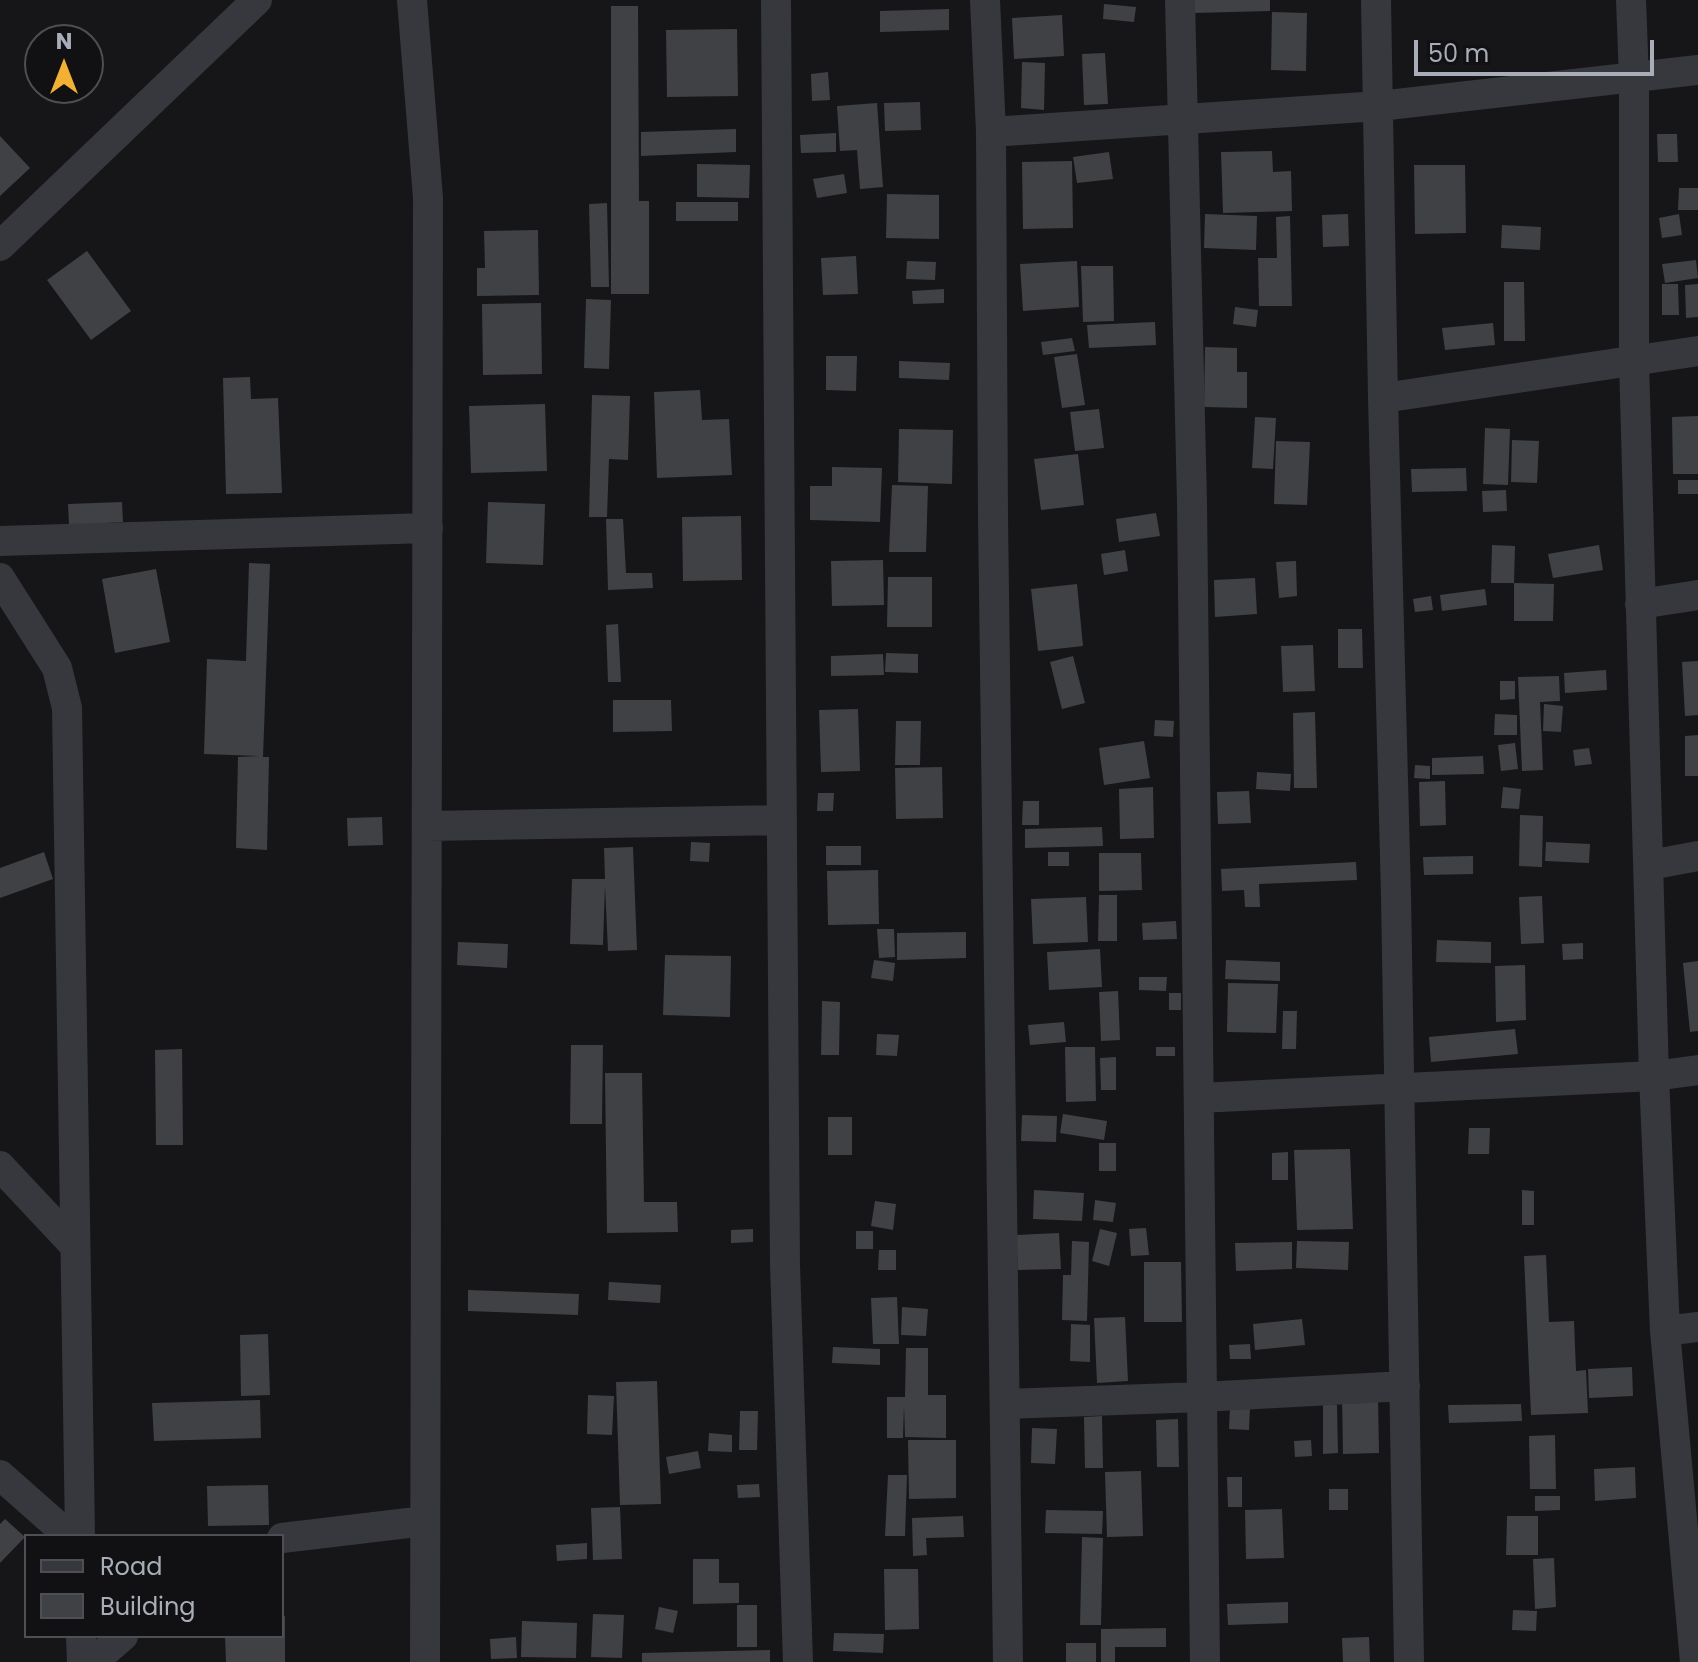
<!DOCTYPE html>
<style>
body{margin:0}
#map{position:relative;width:1698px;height:1662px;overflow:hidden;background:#161618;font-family:Poppins,sans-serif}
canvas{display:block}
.legend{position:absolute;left:24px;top:1534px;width:260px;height:104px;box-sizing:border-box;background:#111113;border:2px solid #4d4f55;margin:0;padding:10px 14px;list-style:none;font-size:24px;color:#a8adb8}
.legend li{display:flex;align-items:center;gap:16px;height:40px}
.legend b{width:40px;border:2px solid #4d4f55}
.north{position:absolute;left:24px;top:24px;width:80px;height:80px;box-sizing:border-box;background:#111113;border:2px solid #4d4f55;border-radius:50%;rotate:0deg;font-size:22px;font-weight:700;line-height:32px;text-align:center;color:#a8adb8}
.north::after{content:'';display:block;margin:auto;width:28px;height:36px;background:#f2b134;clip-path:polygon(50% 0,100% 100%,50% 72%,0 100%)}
.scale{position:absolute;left:1414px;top:40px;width:240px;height:36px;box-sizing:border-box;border:4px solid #a8adb8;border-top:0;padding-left:10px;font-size:24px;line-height:28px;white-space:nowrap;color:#a8adb8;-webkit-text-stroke:6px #111113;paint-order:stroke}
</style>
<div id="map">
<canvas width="1698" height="1662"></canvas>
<ul class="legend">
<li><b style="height:10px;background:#37383d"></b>Road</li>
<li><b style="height:22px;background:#404145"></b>Building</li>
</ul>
<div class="north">N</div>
<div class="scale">50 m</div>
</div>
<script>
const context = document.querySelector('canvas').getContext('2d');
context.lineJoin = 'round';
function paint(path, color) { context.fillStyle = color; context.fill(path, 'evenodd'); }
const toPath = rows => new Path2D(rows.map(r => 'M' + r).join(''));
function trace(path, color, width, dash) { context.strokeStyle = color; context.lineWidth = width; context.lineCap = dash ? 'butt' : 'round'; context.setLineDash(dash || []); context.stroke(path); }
paint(toPath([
 [1192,0,1270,0,1270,11,1193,13],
 [1104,4,1136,7,1134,22,1103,19],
 [611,6,638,6,639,201,649,201,649,294,611,294],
 [949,9,949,30,880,32,880,11],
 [1272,12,1307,13,1306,71,1271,70],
 [1062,15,1064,56,1014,59,1012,18],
 [737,29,738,96,667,97,666,30],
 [1105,53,1108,104,1084,105,1082,54],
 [1022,62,1045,63,1044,110,1021,108],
 [828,72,830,100,812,101,811,74],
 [920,102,921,130,885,131,884,103],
 [877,103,883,187,860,189,857,150,840,151,837,106],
 [736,129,736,152,641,156,641,132],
 [836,133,836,152,801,153,800,135],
 [1657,134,1677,134,1678,162,1658,162],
 [0,136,30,168,0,196],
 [1272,151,1273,172,1291,171,1292,211,1223,213,1221,152],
 [1109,152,1113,179,1077,183,1073,157],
 [1072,161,1073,228,1023,229,1022,162],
 [697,164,750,165,749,198,697,197],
 [1414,165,1465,165,1466,233,1415,234],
 [844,174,847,193,817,198,813,179],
 [1679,188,1698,188,1698,210,1678,210],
 [887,194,939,195,939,239,886,238],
 [676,202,738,202,738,221,676,221],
 [607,203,609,287,591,287,589,204],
 [1205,214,1257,216,1256,250,1204,248],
 [1348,214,1349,246,1323,247,1322,215],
 [1679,214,1682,235,1662,238,1659,218],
 [1290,216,1292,306,1259,306,1258,258,1277,258,1276,217],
 [1502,225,1541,227,1540,250,1501,248],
 [538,230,539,295,477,296,477,268,485,268,484,231],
 [87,251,131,311,91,340,47,280],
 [856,256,858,294,823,295,821,258],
 [1696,260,1698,278,1665,283,1662,264],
 [907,261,936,262,935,280,906,279],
 [1077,261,1079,307,1023,311,1020,264],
 [1081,266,1113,266,1114,321,1083,322],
 [1504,282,1524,282,1525,341,1504,341],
 [1662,284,1678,284,1679,315,1662,315],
 [1698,284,1698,317,1686,318,1685,285],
 [944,289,944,303,913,304,912,291],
 [586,299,611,300,609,369,584,368],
 [541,303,542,374,483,375,482,304],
 [1235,307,1258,310,1256,327,1233,324],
 [1155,322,1156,345,1089,348,1087,325],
 [1493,323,1495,345,1445,350,1442,328],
 [1072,338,1075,351,1043,355,1041,342],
 [1205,347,1237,348,1237,372,1247,372,1247,408,1204,407],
 [1077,354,1085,405,1062,408,1054,357],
 [826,356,857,356,856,391,826,390],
 [899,361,950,363,949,380,899,378],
 [250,377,251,399,278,398,282,493,226,494,223,378],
 [700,390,702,420,729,419,732,475,657,478,654,392],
 [592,395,630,396,628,460,609,459,607,517,589,517],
 [545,404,547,471,471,473,469,406],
 [1099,409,1104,448,1075,451,1070,412],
 [1698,416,1698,474,1673,474,1672,417],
 [1255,417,1276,418,1273,469,1252,468],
 [1485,428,1510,429,1508,485,1483,484],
 [899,429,953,430,952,484,898,482],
 [1512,440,1539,441,1537,483,1511,482],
 [1276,441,1310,442,1307,505,1274,504],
 [1078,454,1084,505,1041,510,1034,459],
 [832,467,882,468,880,522,810,520,810,486,832,486],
 [1466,468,1467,491,1412,492,1411,469],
 [1678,480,1698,480,1698,494,1678,494],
 [892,485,928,486,926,552,889,552],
 [1506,490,1507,511,1483,512,1482,491],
 [122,502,123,522,69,525,68,504],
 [488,502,545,504,543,565,486,563],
 [1156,513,1160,536,1119,542,1116,519],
 [741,516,742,580,683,581,682,517],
 [606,519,623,519,626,573,652,573,653,588,608,590],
 [1492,545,1515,546,1514,583,1491,583],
 [1599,545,1603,570,1553,578,1548,554],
 [1125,550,1128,571,1104,575,1101,554],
 [883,560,884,605,832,606,831,561],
 [1296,561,1297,596,1279,598,1276,562],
 [249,563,270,564,263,757,269,757,267,850,236,848,238,757,259,756,204,754,207,659,246,661],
 [156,569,170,642,115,653,102,579],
 [888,577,932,577,932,627,887,627],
 [1255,578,1257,614,1215,617,1214,580],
 [1514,583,1554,584,1553,621,1514,621],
 [1077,584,1083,646,1038,651,1031,589],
 [1485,589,1487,605,1442,611,1440,595],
 [1431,596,1433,610,1415,612,1413,599],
 [618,624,621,682,608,682,606,625],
 [1338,629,1362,629,1363,668,1338,668],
 [1313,645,1315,691,1283,692,1281,646],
 [886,653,918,654,918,673,885,672],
 [883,654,884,675,831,676,831,656],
 [1073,656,1085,703,1062,709,1050,662],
 [1698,661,1698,715,1685,716,1682,662],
 [1606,670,1607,690,1565,693,1564,673],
 [1559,676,1560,701,1540,702,1543,770,1522,771,1518,677],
 [1500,681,1515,681,1515,699,1500,700],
 [613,700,671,700,672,731,613,732],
 [1544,704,1563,706,1561,732,1543,731],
 [858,709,860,771,821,772,819,710],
 [1315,712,1317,788,1294,788,1293,713],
 [1495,714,1517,715,1517,735,1494,735],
 [1155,720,1174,721,1173,737,1154,736],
 [896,721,921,721,920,765,895,765],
 [1698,735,1698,776,1685,776,1685,736],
 [1144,741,1150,778,1104,785,1099,748],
 [1515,743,1518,769,1501,771,1498,745],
 [1589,748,1592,764,1575,766,1573,750],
 [1483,756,1484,774,1432,775,1432,758],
 [1415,765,1430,766,1430,779,1414,778],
 [942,767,943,818,896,819,895,768],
 [1257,772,1291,774,1290,791,1256,789],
 [1445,781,1446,825,1420,826,1419,782],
 [1153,787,1154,838,1120,839,1119,789],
 [1503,787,1521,789,1519,809,1501,808],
 [1249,791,1251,823,1218,824,1217,792],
 [818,793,834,793,833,811,817,811],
 [1023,801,1039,801,1039,825,1022,825],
 [1520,815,1543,816,1542,867,1519,866],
 [382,817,383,845,348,846,347,818],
 [1102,827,1103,846,1025,848,1025,829],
 [691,842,710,843,709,862,690,861],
 [1546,842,1590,844,1589,863,1545,861],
 [826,846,861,846,861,865,826,865],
 [633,847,637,950,608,951,605,886,603,945,570,944,572,879,605,879,604,848],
 [44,852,53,879,0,898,0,868],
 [1048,852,1069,852,1069,866,1048,866],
 [1099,853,1141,853,1142,890,1099,891],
 [1473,856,1473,874,1424,875,1423,857],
 [1356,862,1357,880,1259,884,1260,907,1245,907,1244,890,1222,891,1221,869],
 [878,870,879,924,828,925,827,871],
 [1099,895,1117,895,1117,941,1098,941],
 [1542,896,1544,943,1521,944,1519,897],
 [1086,897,1088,942,1033,944,1031,899],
 [1176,921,1177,939,1143,940,1142,923],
 [877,929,894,929,895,957,879,958],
 [966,932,966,958,897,960,897,933],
 [1437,940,1491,942,1491,963,1436,962],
 [458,942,508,944,507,968,457,965],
 [1583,943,1583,959,1563,960,1562,944],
 [1100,949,1102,987,1049,990,1047,952],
 [665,955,731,956,730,1017,663,1015],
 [874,960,895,963,893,981,871,978],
 [1226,960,1280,962,1280,981,1225,979],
 [1698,961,1698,1031,1690,1032,1683,963],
 [1525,965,1526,1020,1496,1022,1495,966],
 [1139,977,1167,977,1166,991,1139,990],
 [1228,983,1278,984,1276,1033,1227,1032],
 [1118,991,1120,1040,1101,1041,1099,992],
 [1169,993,1181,993,1181,1010,1169,1010],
 [822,1001,840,1002,839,1055,821,1055],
 [1283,1011,1297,1011,1296,1049,1282,1049],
 [1064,1022,1066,1042,1030,1045,1028,1025],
 [1515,1029,1518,1054,1431,1062,1429,1037],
 [877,1034,899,1035,897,1056,876,1055],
 [571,1045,603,1045,602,1124,570,1124],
 [1065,1047,1095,1047,1096,1101,1066,1102],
 [1156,1047,1175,1047,1175,1056,1156,1056],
 [182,1049,183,1145,156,1145,155,1050],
 [1116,1057,1116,1090,1101,1090,1100,1058],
 [605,1073,642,1073,644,1202,677,1202,678,1232,607,1233],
 [1063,1114,1107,1121,1104,1140,1060,1133],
 [1022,1115,1057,1116,1056,1142,1021,1141],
 [828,1117,852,1117,852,1155,828,1155],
 [1469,1128,1490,1128,1489,1154,1468,1154],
 [1099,1143,1116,1143,1116,1171,1099,1171],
 [1350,1149,1353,1229,1297,1230,1294,1150],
 [1288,1152,1288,1180,1272,1180,1272,1153],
 [1034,1190,1084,1193,1082,1221,1033,1219],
 [1522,1190,1534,1191,1534,1225,1522,1225],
 [1095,1200,1116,1203,1113,1222,1093,1220],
 [875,1201,896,1204,893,1230,871,1226],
 [1146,1228,1149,1255,1131,1256,1129,1229],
 [753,1229,753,1242,731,1243,731,1230],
 [1100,1229,1117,1233,1109,1266,1092,1261],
 [856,1231,873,1231,873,1249,856,1249],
 [1059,1233,1061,1269,1018,1270,1016,1235],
 [1072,1241,1089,1242,1087,1321,1062,1320,1063,1275,1071,1275],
 [1297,1241,1349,1242,1348,1270,1296,1268],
 [1292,1242,1292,1269,1236,1271,1235,1243],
 [879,1250,896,1250,896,1270,878,1270],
 [1546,1255,1549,1322,1574,1321,1576,1371,1586,1370,1588,1413,1531,1415,1524,1256],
 [1144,1262,1181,1262,1182,1322,1144,1322],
 [609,1282,661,1285,660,1303,608,1300],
 [468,1290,579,1294,578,1315,468,1311],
 [897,1297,899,1344,873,1344,871,1298],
 [902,1307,928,1309,926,1336,901,1335],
 [1125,1317,1128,1381,1097,1383,1094,1318],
 [1302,1319,1305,1345,1255,1350,1253,1324],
 [1071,1324,1090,1325,1090,1362,1070,1361],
 [268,1334,270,1395,241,1396,240,1335],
 [1250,1344,1251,1359,1230,1359,1229,1345],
 [833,1347,880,1349,880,1365,832,1363],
 [906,1348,928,1348,928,1395,946,1395,946,1438,905,1437,904,1405,903,1438,887,1438,887,1397,905,1397],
 [1632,1367,1633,1396,1589,1398,1588,1369],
 [657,1381,661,1504,620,1505,616,1382],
 [588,1395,614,1396,612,1435,587,1434],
 [1342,1396,1378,1396,1379,1453,1343,1454],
 [260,1400,261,1438,154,1441,152,1403],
 [1521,1404,1522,1421,1449,1423,1448,1405],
 [1323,1405,1337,1405,1338,1453,1323,1454],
 [1230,1406,1250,1407,1249,1430,1229,1429],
 [740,1411,758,1411,757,1450,739,1450],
 [1102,1416,1103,1468,1085,1468,1084,1417],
 [1178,1419,1179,1467,1157,1467,1156,1420],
 [1032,1428,1057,1429,1055,1464,1031,1463],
 [709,1433,732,1435,732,1452,708,1451],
 [1555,1435,1556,1489,1530,1489,1529,1436],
 [908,1440,956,1440,956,1498,909,1499],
 [1311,1440,1312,1456,1295,1457,1294,1441],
 [698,1451,701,1468,669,1474,666,1457],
 [1635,1467,1636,1498,1595,1501,1594,1469],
 [1141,1471,1143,1536,1107,1537,1105,1472],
 [888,1475,907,1475,905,1536,885,1536],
 [1227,1477,1242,1477,1242,1507,1228,1507],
 [759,1484,760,1497,738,1498,737,1485],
 [268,1485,269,1525,208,1526,207,1486],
 [1329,1489,1348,1489,1348,1510,1329,1510],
 [1535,1496,1560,1496,1560,1510,1535,1511],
 [620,1507,622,1559,593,1560,591,1508],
 [1282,1509,1284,1558,1246,1559,1245,1510],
 [1046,1510,1103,1511,1102,1534,1045,1533],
 [963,1516,964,1537,926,1538,927,1555,913,1556,912,1518],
 [1507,1516,1538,1516,1538,1555,1506,1555],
 [5,1519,25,1537,0,1563,0,1524],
 [1082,1537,1103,1538,1101,1625,1080,1625],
 [587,1543,587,1559,557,1561,556,1545],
 [1554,1558,1556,1607,1535,1609,1533,1559],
 [693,1559,719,1559,719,1583,739,1583,739,1603,693,1604],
 [884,1569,918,1569,919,1629,885,1630],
 [1288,1602,1288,1623,1228,1625,1227,1604],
 [737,1605,757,1605,757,1647,737,1647],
 [659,1607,678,1611,673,1633,655,1629],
 [1513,1610,1537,1611,1536,1631,1512,1630],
 [593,1614,624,1615,622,1658,591,1657],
 [282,1616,285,1616,285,1662,226,1662,225,1636,282,1636],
 [522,1621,577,1623,576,1658,521,1657],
 [1166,1628,1166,1647,1115,1647,1115,1662,1101,1662,1101,1629],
 [834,1633,884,1634,883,1653,833,1651],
 [516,1637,517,1658,491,1659,490,1639],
 [1369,1637,1370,1662,1343,1662,1342,1638],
 [1066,1643,1096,1643,1096,1662,1066,1662],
 [770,1650,770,1662,642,1662,642,1653]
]), '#404145');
trace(toPath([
 [412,0,428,198,425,1662],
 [776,0,785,1264,798,1662],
 [985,0,991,132,993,516,1008,1662],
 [1180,0,1192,502,1205,1662],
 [1376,0,1383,398,1396,895,1409,1662],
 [1631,0,1634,78,1634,361,1654,1076,1665,1331,1695,1662],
 [991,132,1379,106,1698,70],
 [0,246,257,0],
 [1383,398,1698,351],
 [0,541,428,528],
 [0,578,57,668,67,708,80,1536],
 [1640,604,1698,595],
 [427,826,782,820],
 [1650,865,1698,856],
 [1199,1098,1654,1076,1698,1070],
 [0,1166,75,1246],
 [1665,1331,1698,1327],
 [1005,1404,1202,1397,1405,1386],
 [0,1475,69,1536],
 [282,1538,425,1521],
 [81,1636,82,1662],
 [93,1662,123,1636]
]), '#37383d', 30);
</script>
